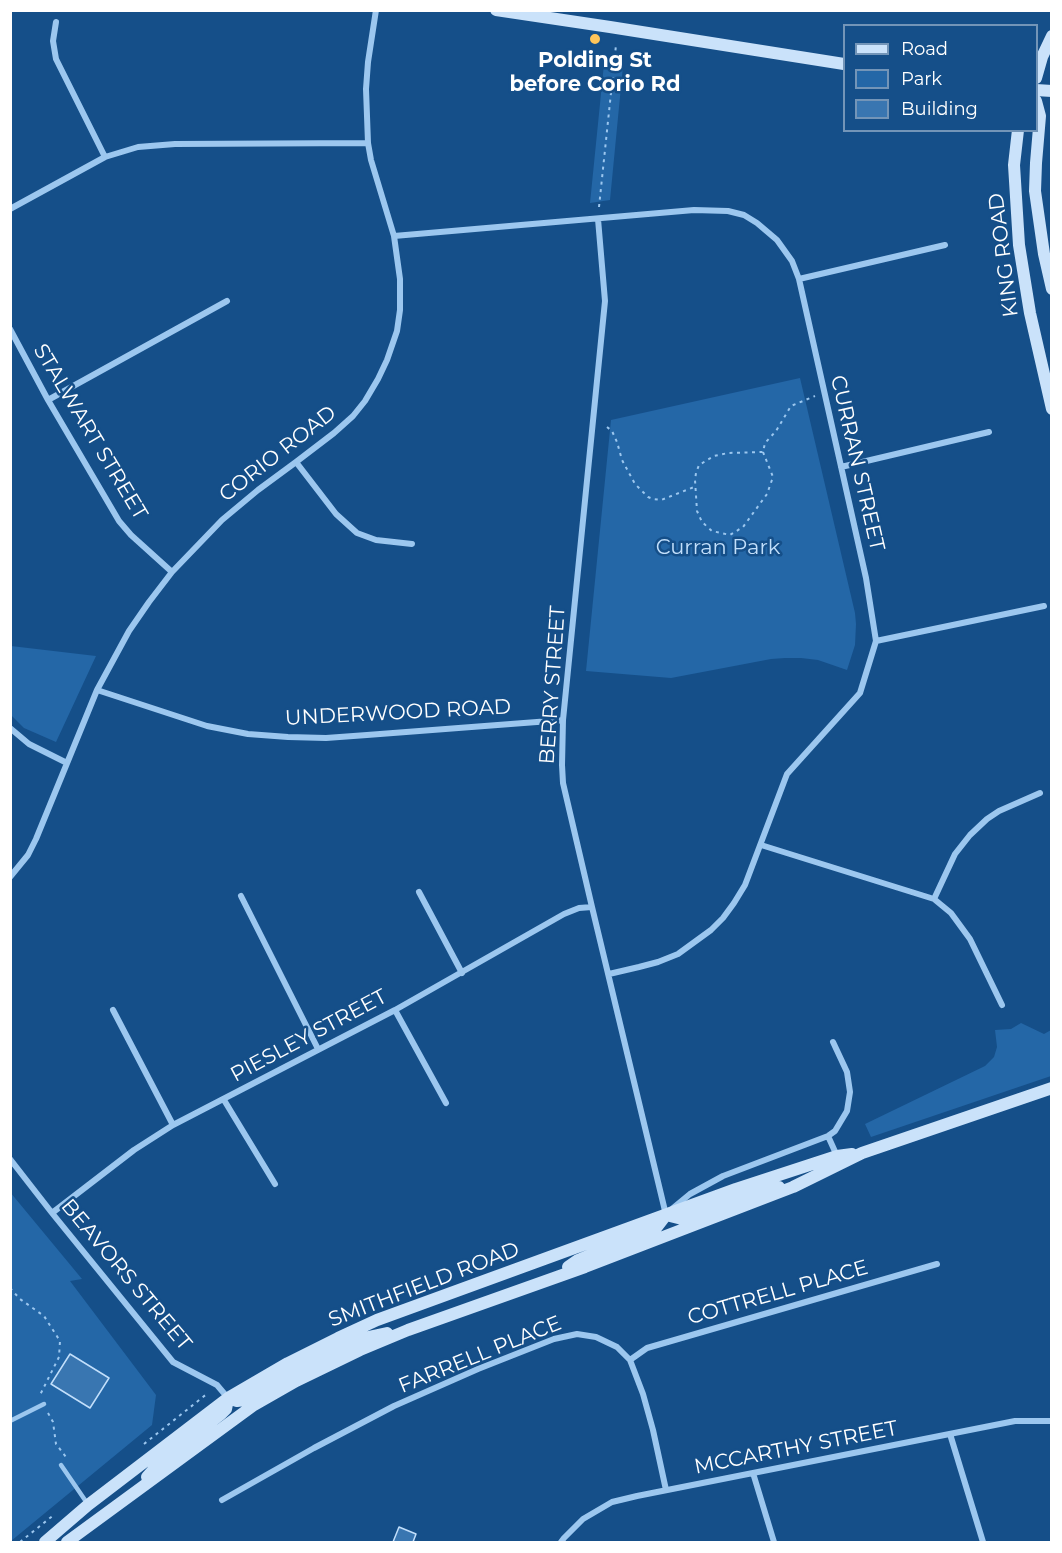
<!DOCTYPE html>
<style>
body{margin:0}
#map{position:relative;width:1062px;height:1553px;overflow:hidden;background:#154f89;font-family:Montserrat,sans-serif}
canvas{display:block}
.frame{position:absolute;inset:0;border:12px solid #fff;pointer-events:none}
.legend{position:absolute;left:843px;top:24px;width:195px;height:108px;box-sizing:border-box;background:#154f89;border:2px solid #7395b8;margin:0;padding:8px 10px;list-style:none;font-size:18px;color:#fff}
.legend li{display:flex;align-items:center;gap:12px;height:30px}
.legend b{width:30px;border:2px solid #7395b8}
</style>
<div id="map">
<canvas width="1062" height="1553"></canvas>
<div class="frame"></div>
<ul class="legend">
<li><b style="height:8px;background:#cae2fa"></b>Road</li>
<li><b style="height:16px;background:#2467a7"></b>Park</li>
<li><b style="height:16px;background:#3976b1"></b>Building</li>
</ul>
</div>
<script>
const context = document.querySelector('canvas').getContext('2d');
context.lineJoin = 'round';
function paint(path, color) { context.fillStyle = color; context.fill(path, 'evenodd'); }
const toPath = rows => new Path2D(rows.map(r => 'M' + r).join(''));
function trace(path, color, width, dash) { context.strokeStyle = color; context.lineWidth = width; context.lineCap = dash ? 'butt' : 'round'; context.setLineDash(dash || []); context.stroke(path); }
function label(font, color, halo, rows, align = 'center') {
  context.font = font + ' Montserrat,sans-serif'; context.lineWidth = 5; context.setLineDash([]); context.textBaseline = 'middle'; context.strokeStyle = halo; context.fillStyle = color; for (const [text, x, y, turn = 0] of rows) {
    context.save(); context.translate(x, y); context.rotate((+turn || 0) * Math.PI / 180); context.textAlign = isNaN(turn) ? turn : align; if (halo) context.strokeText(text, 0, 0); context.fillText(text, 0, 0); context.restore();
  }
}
paint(toPath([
 [604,64,623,66,610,200,590,203],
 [800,378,855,613,856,624,855,645,847,670,818,660,801,658,785,658,771,659,671,678,586,671,611,420],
 [11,646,96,656,56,742,24,728,11,715],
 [1021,1023,1044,1034,1051,1030,1051,1076,871,1137,865,1124,985,1066,994,1057,997,1047,995,1030,1011,1029],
 [10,1192,82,1279,70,1281,156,1395,152,1425,11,1541]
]), '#2467a7');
const building = toPath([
 [70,1354,109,1378,90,1408,51,1384,70,1354],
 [399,1527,416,1534,413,1542,393,1542,399,1527]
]);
paint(building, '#3976b1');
trace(building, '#c2dffb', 1.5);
trace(toPath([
 [599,207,616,45],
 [607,427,612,431,617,442,622,460,635,484,648,497,653,499,661,500,694,487],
 [763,452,773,477,767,494,743,527,730,535,712,531,702,522,697,511,695,480,696,473,699,465,714,456,728,453,763,452,765,443,776,431,791,406,815,396],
 [10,1288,20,1299,44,1316,60,1341,59,1357,40,1395],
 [48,1413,53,1422,56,1444,66,1457],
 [144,1444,208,1393],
 [20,1542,55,1514]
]), '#9cc7ef', 2, [3, 4.5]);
trace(toPath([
 [10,1421,44,1404],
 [61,1465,87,1503]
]), '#9cc7ef', 4.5);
trace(toPath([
 [56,22,53,41,56,59,105,157],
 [10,209,105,157,138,147,175,144,368,143],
 [598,219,605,301,563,720,562,765,563,783,592,907,666,1215],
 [394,236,694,210,728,211,744,215,757,223,777,240,792,261,799,279,866,578,876,641,860,693,787,774,745,885,734,903,723,918,711,930,678,954,658,962,639,967,609,974],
 [799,279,945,245],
 [10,329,48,400,119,521,131,535,172,572],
 [48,400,227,301],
 [296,462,336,514,357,533,376,540,412,544],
 [841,467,989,432],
 [876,641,1044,606],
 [97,690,207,726,248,734,288,737,326,738,367,735,563,720],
 [10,728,29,744,67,763],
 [761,845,934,899,951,913,970,939,1002,1005],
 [10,877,28,855,36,839,97,690,129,631,149,602,172,572,222,520,258,490,296,462,334,433,353,416,365,401,378,379,387,360,397,331,400,310,400,279,394,236,371,160,368,143,366,89,368,62,376,10],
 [419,892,462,973],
 [241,896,318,1049],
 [934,899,955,854,970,835,987,819,999,811,1040,793],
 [113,1010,173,1125],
 [395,1010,446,1103],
 [224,1100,275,1184],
 [828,1136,837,1156],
 [10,1159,52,1213,173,1362,217,1385,228,1398],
 [673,1208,690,1194,723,1176,828,1136,835,1131,847,1111,850,1092,847,1072,833,1042],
 [52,1213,134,1150,173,1125,395,1010,564,914,579,908,592,907],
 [630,1360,647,1348,937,1264],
 [950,1434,983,1542],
 [753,1473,774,1542],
 [222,1500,314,1448,394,1406,478,1369,554,1339,577,1334,596,1337,617,1347,630,1360,643,1394,653,1430,666,1490],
 [561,1542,564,1538,583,1519,612,1502,637,1496,1015,1421,1052,1421]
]), '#9cc7ef', 6);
trace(toPath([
 [496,10,610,27,844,64],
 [1036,78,1042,57,1052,36],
 [1036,90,1052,91],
 [1036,101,1040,116,1036,163,1035,191,1044,254,1052,289],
 [1018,130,1014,165,1019,245,1030,313,1052,409],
 [568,1267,578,1260,656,1228,666,1215,682,1219,763,1190,779,1187],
 [228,1398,237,1401,244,1400,274,1382,359,1339,387,1333],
 [147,1477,163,1459,221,1414,226,1409,228,1399],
 [45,1542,88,1505,228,1398,288,1363,338,1338,377,1320,736,1189,837,1156,852,1154],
 [67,1542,254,1405,296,1381,360,1350,408,1330,585,1267,793,1187,862,1153,1052,1088]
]), '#cae2fa', 12);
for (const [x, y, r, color] of [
 [595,39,6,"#ffc55a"]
]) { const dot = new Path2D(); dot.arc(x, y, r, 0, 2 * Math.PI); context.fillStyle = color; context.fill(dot); trace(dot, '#154f89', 2); }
label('bold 21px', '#fff', '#154f89', [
 ["Polding St",595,61],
 ["before Corio Rd",595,85]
]);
label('21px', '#fff', '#154f89', [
 ["KING ROAD",1004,255,-97],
 ["STALWART STREET",90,432,59],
 ["CORIO ROAD",278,454,-38],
 ["CURRAN STREET",857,463,77],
 ["BERRY STREET",553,685,-86],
 ["UNDERWOOD ROAD",398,713,-3],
 ["PIESLEY STREET",309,1036,-28],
 ["BEAVORS STREET",126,1275,50],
 ["SMITHFIELD ROAD",424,1285,-21],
 ["COTTRELL PLACE",778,1293,-16],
 ["FARRELL PLACE",480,1355,-22],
 ["MCCARTHY STREET",796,1448,-11]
]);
label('21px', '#c2dffb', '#154f89', [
 ["Curran Park",718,548]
]);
</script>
